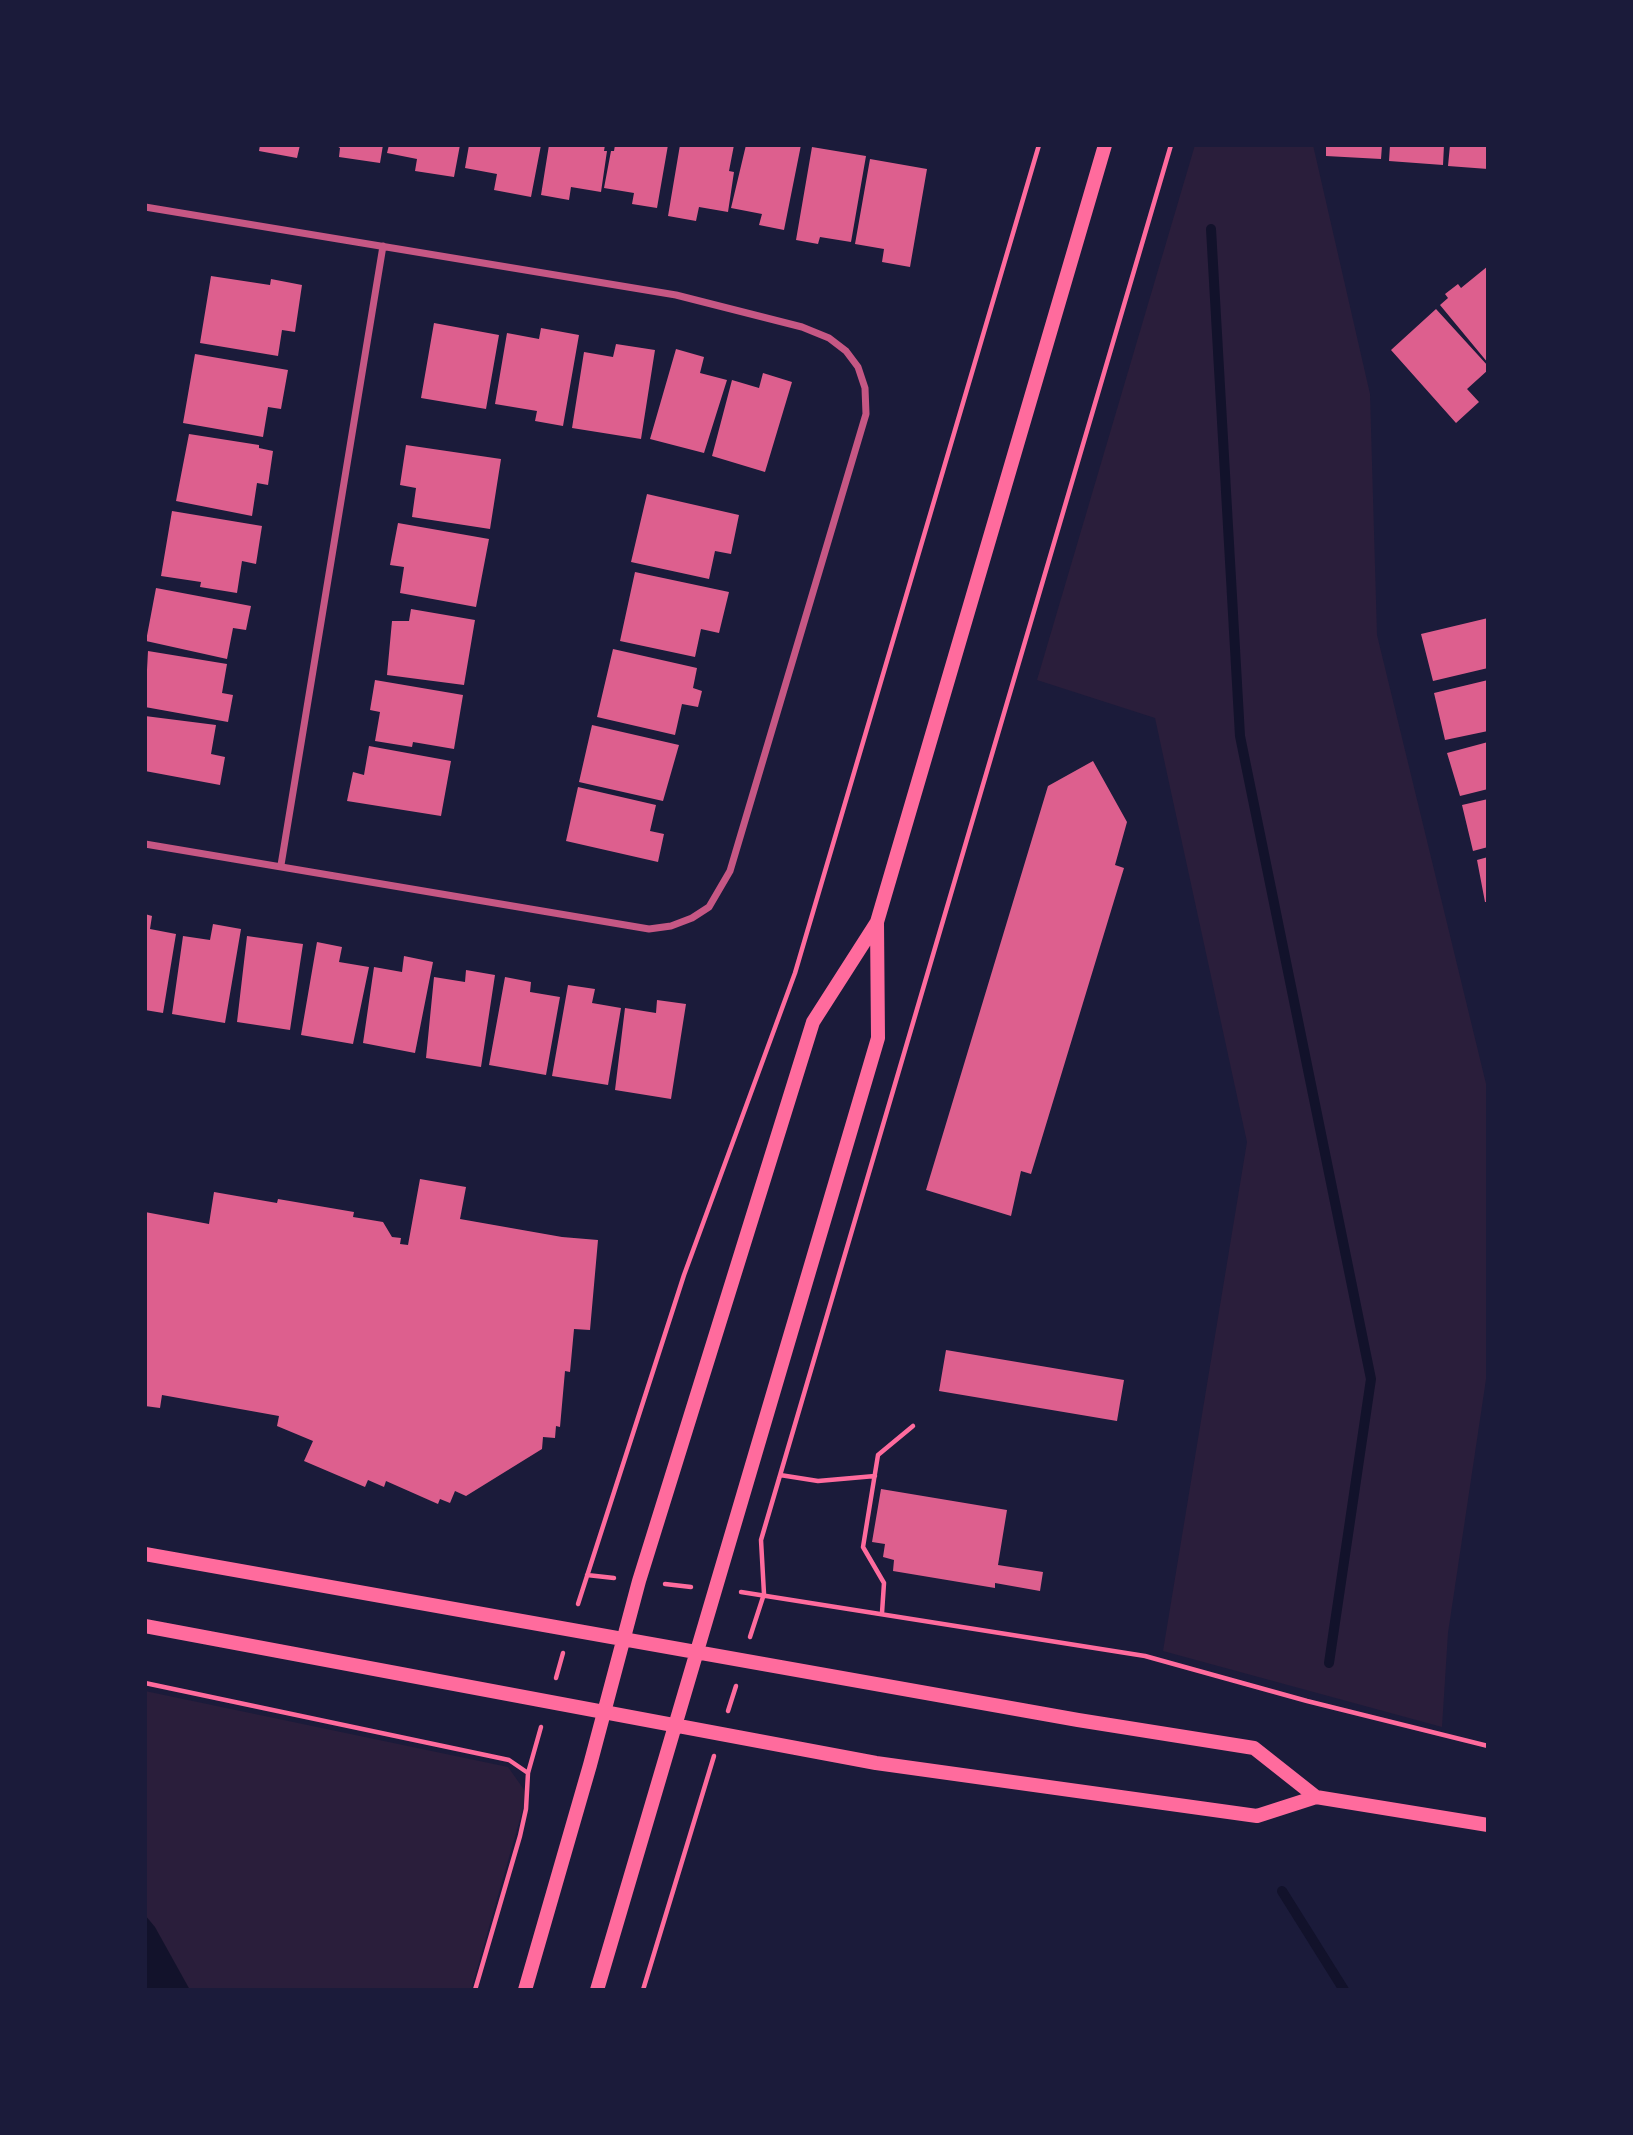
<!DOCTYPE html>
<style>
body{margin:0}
#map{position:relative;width:1633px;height:2135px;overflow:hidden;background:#1b1b3a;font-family:"Source Sans 3",sans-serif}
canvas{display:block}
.frame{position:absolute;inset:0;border:147px solid #1b1b3a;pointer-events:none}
</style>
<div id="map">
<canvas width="1633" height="2135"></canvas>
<div class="frame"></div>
</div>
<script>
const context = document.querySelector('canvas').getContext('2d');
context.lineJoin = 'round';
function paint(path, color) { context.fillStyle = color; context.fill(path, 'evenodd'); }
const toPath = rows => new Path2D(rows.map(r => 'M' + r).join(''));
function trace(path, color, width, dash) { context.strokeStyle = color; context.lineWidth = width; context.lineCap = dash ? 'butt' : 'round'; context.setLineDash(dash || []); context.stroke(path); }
paint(toPath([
 [1195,145,1313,145,1370,394,1377,635,1488,1092,1488,1366,1448,1633,1442,1727,1163,1651,1247,1142,1155,718,1037,680],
 [145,1691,508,1767,525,1791,524,1805,471,1990,145,1990]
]), '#2a1e3b');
paint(toPath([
 [145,1915,155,1927,190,1990,145,1990]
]), '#12122b');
trace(toPath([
 [1211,229,1240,736,1371,1379,1329,1663],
 [1282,1891,1344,1990]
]), '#12122b', 10);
paint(toPath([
 [260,145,300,145,297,158,259,151],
 [335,145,383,145,380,163,339,157,340,148],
 [389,145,460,145,454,177,415,171,417,159,387,153],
 [469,145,541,145,531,197,494,190,497,174,465,168],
 [549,145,605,145,604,151,607,151,601,192,571,187,569,200,541,195],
 [615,145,668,145,657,208,632,204,634,193,604,188,611,151,614,151],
 [680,145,734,145,729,171,734,172,728,212,699,207,696,221,668,216],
 [746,145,801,145,784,230,759,225,762,214,731,208],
 [1326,145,1382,145,1381,159,1326,156],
 [1390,145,1444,145,1443,165,1389,161],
 [1450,145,1488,145,1488,169,1448,166],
 [812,147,866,156,851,242,820,237,818,244,796,240],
 [870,159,927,169,910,267,882,262,884,249,855,244],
 [1488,266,1488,363,1440,305,1448,298,1445,294,1458,284,1461,288],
 [211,276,270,285,271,279,302,285,295,332,282,330,278,356,200,343],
 [1436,309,1488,366,1488,370,1467,389,1479,402,1456,423,1391,350],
 [434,323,499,335,486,409,421,398],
 [541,328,579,335,563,426,535,421,537,411,495,404,507,333,539,339],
 [616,344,655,350,641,439,572,428,584,352,613,357],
 [676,349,704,357,700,373,727,380,704,453,650,439],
 [195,354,288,370,281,409,268,407,263,437,183,423],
 [763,373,792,382,765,472,712,456,732,380,759,388],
 [189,434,259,445,259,448,273,451,268,485,257,483,252,516,176,501],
 [406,445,501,459,490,529,412,517,416,488,400,485],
 [647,494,739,515,731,554,715,551,709,579,631,562],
 [172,511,262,526,256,564,242,561,237,593,200,587,201,582,161,576],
 [398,523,489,539,476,607,400,593,404,567,390,565],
 [635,572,729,592,719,633,701,629,695,657,620,641],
 [156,588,251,606,246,630,233,628,227,659,146,641],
 [411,609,475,620,464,685,387,675,392,621,409,621],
 [1488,618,1488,668,1433,681,1421,634],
 [613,649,697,668,693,688,702,691,698,707,682,704,675,735,597,717],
 [148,651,227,664,222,693,233,695,228,722,145,707],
 [375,680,463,695,454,749,413,742,412,747,375,741,380,712,370,710],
 [1488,680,1488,731,1445,740,1434,693],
 [145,716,216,725,211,754,225,757,220,785,145,771],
 [592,725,679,745,663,801,579,782],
 [1488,742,1488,789,1460,796,1447,753],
 [369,746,451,761,441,816,347,801,353,772,364,775],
 [1093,761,1127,822,1115,865,1124,868,1031,1174,1021,1171,1011,1216,926,1190,1048,786],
 [578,787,656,805,650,831,664,834,658,862,566,841],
 [1488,799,1488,847,1473,851,1462,805],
 [1488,857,1488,902,1485,902,1477,860],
 [145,914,152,916,150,929,176,934,163,1013,145,1010],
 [213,924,241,929,225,1023,172,1014,183,936,210,940],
 [247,936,303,944,290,1030,237,1022],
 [317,942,342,947,339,962,369,967,353,1044,301,1035],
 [404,956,433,962,415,1053,363,1043,374,967,402,972],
 [466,970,495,975,481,1067,426,1058,434,977,465,982],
 [505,977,531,982,530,992,560,997,546,1075,489,1065],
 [568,985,595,989,592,1003,621,1008,608,1085,552,1076],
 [657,1000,686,1004,671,1099,615,1090,625,1008,656,1013],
 [420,1179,466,1187,460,1219,562,1237,598,1240,590,1330,574,1329,570,1372,565,1371,560,1427,556,1426,555,1438,543,1437,542,1449,466,1496,455,1491,450,1503,440,1499,438,1504,386,1481,384,1487,368,1480,365,1487,304,1461,313,1441,277,1426,279,1416,162,1395,160,1408,145,1406,145,1212,209,1224,214,1192,277,1203,278,1199,354,1212,353,1217,383,1222,392,1237,401,1238,400,1244,408,1245],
 [946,1350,1124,1380,1117,1421,939,1391],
 [881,1489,1007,1510,998,1565,1043,1572,1040,1591,995,1583,995,1588,893,1571,894,1560,883,1557,885,1544,872,1542]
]), '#dd5f8e');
trace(toPath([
 [780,1475,818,1481,875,1476],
 [587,1575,614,1578],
 [665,1584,691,1587],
 [741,1592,1145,1656,1307,1701,1488,1746],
 [578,1604,684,1275,795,973,1039,145],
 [882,1613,884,1583,863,1547,878,1455,913,1426],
 [750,1637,764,1594,761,1540,1171,145],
 [556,1678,563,1653],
 [145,1683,509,1760,528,1773],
 [728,1711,736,1686],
 [475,1990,520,1836,526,1809,528,1773,541,1727],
 [643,1990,714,1756]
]), '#ff6b9d', 4.5);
trace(toPath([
 [145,207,676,295,802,327,829,338,846,351,858,367,865,388,866,414,730,871,709,907,692,918,671,926,649,929,145,844],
 [281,865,383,246]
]), '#c65784', 7);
trace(toPath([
 [145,1554,1078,1720,1254,1748,1316,1797],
 [145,1626,876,1763,1257,1816,1316,1797,1488,1825],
 [525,1990,590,1765,639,1581,813,1022,877,922,1105,145],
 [597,1990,878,1038,877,922]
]), '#ff6b9d', 14);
</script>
